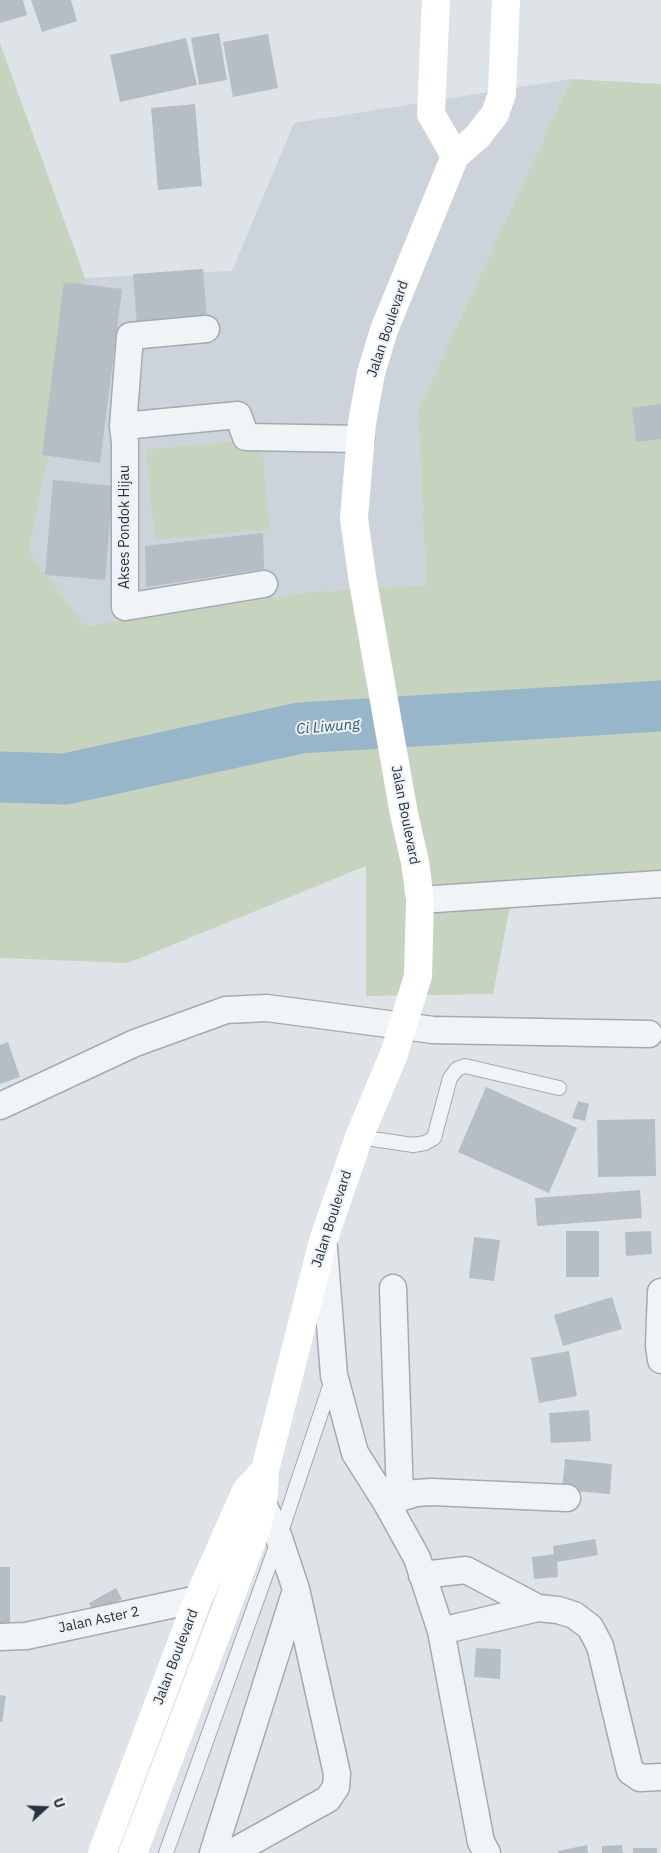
<!DOCTYPE html>
<style>
body{margin:0}
#map{position:relative;width:661px;height:1853px;overflow:hidden;background:#dee3e8;font-family:"IBM Plex Sans",sans-serif}
canvas{display:block}
.north{position:absolute;left:20px;top:1783px;width:50px;height:50px;-webkit-text-stroke:4px #eef2f6;paint-order:stroke;rotate:70deg;font-size:14px;font-weight:700;line-height:20px;text-align:center;color:#273340}
.north::after{content:'';display:block;margin:auto;width:18px;height:22px;background:#273340;clip-path:polygon(50% 0,100% 100%,50% 72%,0 100%)}
</style>
<div id="map">
<canvas width="661" height="1853"></canvas>
<div class="north">U</div>
</div>
<script>
const context = document.querySelector('canvas').getContext('2d');
context.lineJoin = 'round';
function paint(path, color) { context.fillStyle = color; context.fill(path, 'evenodd'); }
const toPath = rows => new Path2D(rows.map(r => 'M' + r).join(''));
function trace(path, color, width, dash) { context.strokeStyle = color; context.lineWidth = width; context.lineCap = dash ? 'butt' : 'round'; context.setLineDash(dash || []); context.stroke(path); }
function label(font, color, halo, rows, align = 'center') {
  context.font = font + ' "IBM Plex Sans",sans-serif'; context.lineWidth = 4; context.setLineDash([]); context.textBaseline = 'middle'; context.strokeStyle = halo; context.fillStyle = color; for (const [text, x, y, turn = 0] of rows) {
    context.save(); context.translate(x, y); context.rotate((+turn || 0) * Math.PI / 180); context.textAlign = isNaN(turn) ? turn : align; if (halo) context.strokeText(text, 0, 0); context.fillText(text, 0, 0); context.restore();
  }
}
paint(toPath([
 [571,79,418,410,426,585,309,592,85,626,29,551,85,278,232,271,294,123]
]), '#ccd3da');
paint(toPath([
 [0,43,85,278,29,551,85,626,309,592,426,585,418,410,571,79,661,84,661,875,512,896,493,994,366,996,366,866,128,963,0,958],
 [261,439,270,529,155,540,146,450]
]), '#c6d3bf');
trace(toPath([
 [0,777,65,779,300,728,661,706]
]), '#98b6ca', 51);
paint(toPath([
 [0,0,23,0,27,15,0,23],
 [31,0,71,0,77,21,42,32],
 [219,33,227,80,199,85,191,38],
 [268,34,278,88,233,97,223,42],
 [186,38,197,85,120,102,110,55],
 [195,104,202,186,158,190,151,108],
 [203,269,207,321,137,326,133,274],
 [64,282,122,289,100,463,42,455],
 [661,404,661,439,636,442,632,408],
 [53,480,113,486,105,580,45,575],
 [263,533,264,569,146,587,145,546],
 [8,1042,20,1077,0,1084,0,1045],
 [486,1087,577,1128,549,1193,458,1152],
 [578,1101,589,1104,585,1121,572,1118],
 [655,1119,656,1176,598,1177,597,1120],
 [640,1190,642,1218,537,1226,535,1198],
 [566,1231,599,1231,599,1277,566,1277],
 [651,1231,652,1254,626,1256,625,1232],
 [474,1237,500,1240,494,1281,469,1278],
 [612,1297,622,1329,563,1346,554,1315],
 [569,1351,577,1396,539,1403,531,1358],
 [589,1410,591,1441,551,1443,549,1413],
 [565,1459,612,1464,610,1494,562,1490],
 [595,1539,598,1555,557,1562,558,1577,534,1579,532,1557,554,1554,553,1546],
 [0,1567,10,1567,10,1625,0,1625],
 [116,1588,122,1599,95,1614,89,1603],
 [476,1648,501,1649,500,1679,474,1677],
 [0,1695,6,1696,2,1722,0,1722],
 [587,1845,588,1853,558,1853,558,1851],
 [622,1845,623,1853,602,1853,602,1846],
 [633,1848,657,1848,657,1853,633,1853]
]), '#b5bdc5');
const service = toPath([
 [359,1137,413,1145,425,1143,434,1138,450,1078,457,1069,465,1066,559,1088],
 [166,1853,279,1538,332,1380]
]);
const minor = toPath([
 [123,426,130,336,206,329],
 [264,584,125,607,125,443,123,426,238,415,246,437,361,439],
 [420,900,661,884],
 [0,1106,135,1043,226,1010,267,1008,433,1030,649,1034],
 [324,1248,334,1375,355,1453,386,1502,417,1558,441,1631,481,1842,487,1853],
 [393,1288,400,1497],
 [661,1292,659,1346,661,1360],
 [386,1502,416,1493,432,1492,567,1498],
 [422,1575,466,1570,538,1608],
 [441,1631,538,1608,558,1610,574,1615,590,1627,600,1646,630,1771,640,1778,661,1777],
 [0,1637,26,1636,198,1599],
 [213,1853,296,1590],
 [231,1853,328,1799,336,1787,337,1774,296,1589,279,1538,263,1504,253,1496]
]);
trace(service, '#a3abb2', 16);
trace(minor, '#a3abb2', 29);
trace(service, '#f1f4f7', 14);
trace(minor, '#f1f4f7', 26);
trace(toPath([
 [436,0,431,114,455,156],
 [102,1853,198,1599,246,1491,265,1470],
 [133,1853,256,1530,263,1504,265,1470,323,1241,359,1137,394,1054,418,976,420,900,415,862,404,814,362,576,354,518,362,423,371,373,384,330,455,156,477,137,495,114,502,94,506,0]
]), '#fff', 28);
label('14px', '#273340', '#eef2f6', [
 ["Jalan Boulevard",388,329,-71],
 ["Akses Pondok Hijau",125,527,-90],
 ["Jalan Boulevard",405,815,79],
 ["Jalan Boulevard",332,1219,-72],
 ["Jalan Aster 2",99,1620,-12],
 ["Jalan Boulevard",176,1657,-69]
]);
label('italic 15px', '#2f5775', '#eef2f6', [
 ["Ci Liwung",328,727,-5]
]);
</script>
